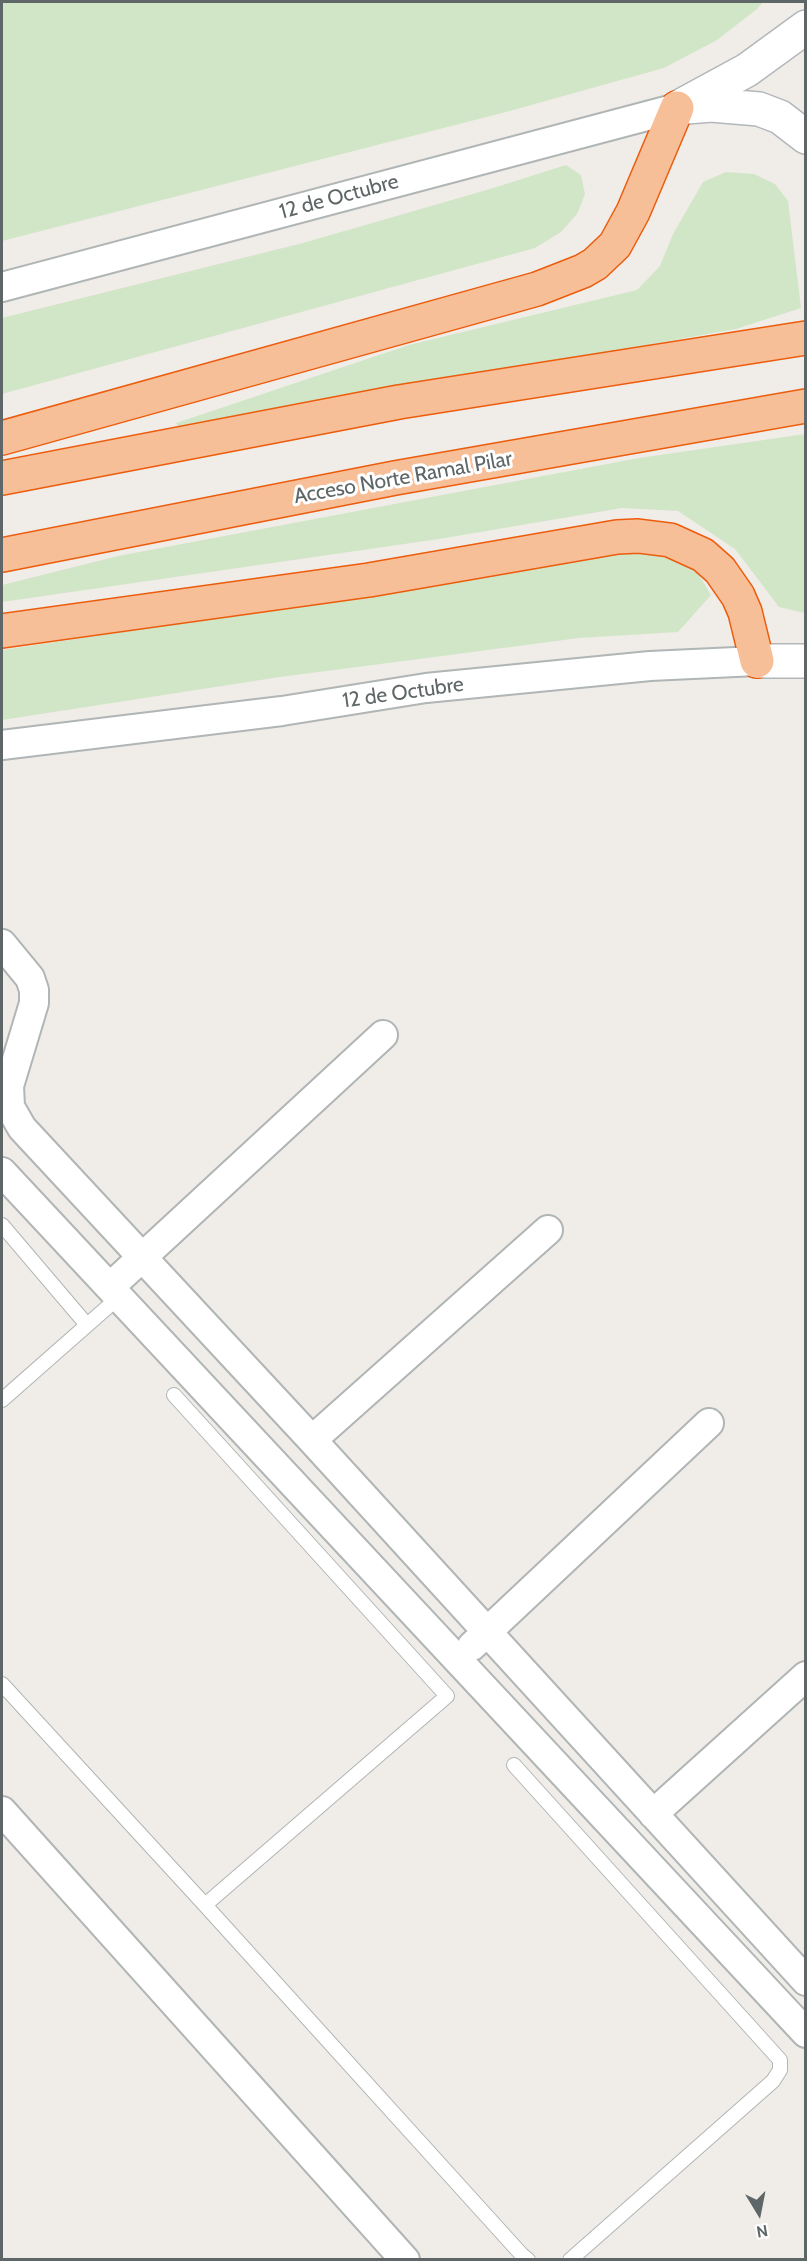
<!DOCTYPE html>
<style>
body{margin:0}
#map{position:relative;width:807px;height:2261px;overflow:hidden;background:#f0ece8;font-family:Cabin,sans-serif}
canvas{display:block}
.frame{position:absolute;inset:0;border:3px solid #5f6667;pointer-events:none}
.north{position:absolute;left:729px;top:2183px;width:60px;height:60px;-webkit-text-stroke:4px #fff;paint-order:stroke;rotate:170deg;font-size:16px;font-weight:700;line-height:24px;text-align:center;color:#5f6667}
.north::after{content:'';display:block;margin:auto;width:21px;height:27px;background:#5f6667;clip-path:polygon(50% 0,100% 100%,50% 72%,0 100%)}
</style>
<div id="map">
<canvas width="807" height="2261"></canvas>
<div class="frame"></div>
<div class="north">N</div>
</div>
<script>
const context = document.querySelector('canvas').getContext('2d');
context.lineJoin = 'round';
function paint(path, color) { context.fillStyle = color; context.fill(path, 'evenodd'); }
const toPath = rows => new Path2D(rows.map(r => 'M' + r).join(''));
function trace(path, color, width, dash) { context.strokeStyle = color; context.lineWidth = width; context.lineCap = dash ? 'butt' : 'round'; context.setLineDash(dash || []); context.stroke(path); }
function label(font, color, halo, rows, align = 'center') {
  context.font = font + ' Cabin,sans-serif'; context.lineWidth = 6; context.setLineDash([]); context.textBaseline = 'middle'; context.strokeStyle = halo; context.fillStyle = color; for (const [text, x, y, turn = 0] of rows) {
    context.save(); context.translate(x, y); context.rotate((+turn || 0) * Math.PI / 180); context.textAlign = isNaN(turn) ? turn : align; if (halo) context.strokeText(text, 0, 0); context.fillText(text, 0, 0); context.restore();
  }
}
paint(toPath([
 [2,2,763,2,757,9,717,40,664,68,506,112,2,241],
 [566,165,581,175,585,194,577,214,561,232,535,248,2,394,2,318,303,243,490,189],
 [726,172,754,174,775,184,788,201,801,308,736,329,179,428,176,423,409,345,637,290,660,266,673,234,703,182],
 [805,434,805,613,779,607,735,549,678,511,622,508,439,539,2,602,2,585,118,556,639,458],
 [641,548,694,567,711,595,678,632,579,638,442,656,280,677,2,720,2,650,464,581]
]), '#d1e6c7');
const lane = toPath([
 [2,1225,87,1325],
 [174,1395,447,1696,205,1905],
 [2,1400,119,1297],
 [2,1684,205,1905,522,2255,528,2260],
 [514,1765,780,2060,780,2070,773,2081,570,2260]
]);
const street = toPath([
 [2,287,677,108],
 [2,745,282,711,426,688,650,666,757,661],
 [2,944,30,978,34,990,34,1003,9,1086,10,1107,22,1128,312,1440,806,1981],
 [2,1172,806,2033],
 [110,1287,383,1035],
 [312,1440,548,1230],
 [472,1646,709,1423],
 [2,1811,405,2260],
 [653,1814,806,1676]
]);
const secondary = toPath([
 [687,107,711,105,759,109,780,117,806,137],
 [677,108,747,70,806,27],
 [757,661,806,661]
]);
const highway = toPath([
 [2,438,537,289,583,271,595,264,615,245,633,212,677,108],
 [2,478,399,402,806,338],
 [2,555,395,478,806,406],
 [2,631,369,580,617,537,638,536,670,540,703,555,720,570,738,596,745,612,757,661]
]);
trace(lane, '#b0b5b6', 16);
trace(street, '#b0b5b6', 32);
trace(secondary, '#b2b7b9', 36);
trace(highway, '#ec5c0d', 36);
trace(lane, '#fff', 14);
trace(street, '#fff', 28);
trace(secondary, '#fff', 33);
trace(highway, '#f7bf98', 33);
label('21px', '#5f6667', '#fff', [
 ["12 de Octubre",339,197,-15],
 ["Acceso Norte Ramal Pilar",403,478,-10],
 ["12 de Octubre",403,693,-8]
]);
</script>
